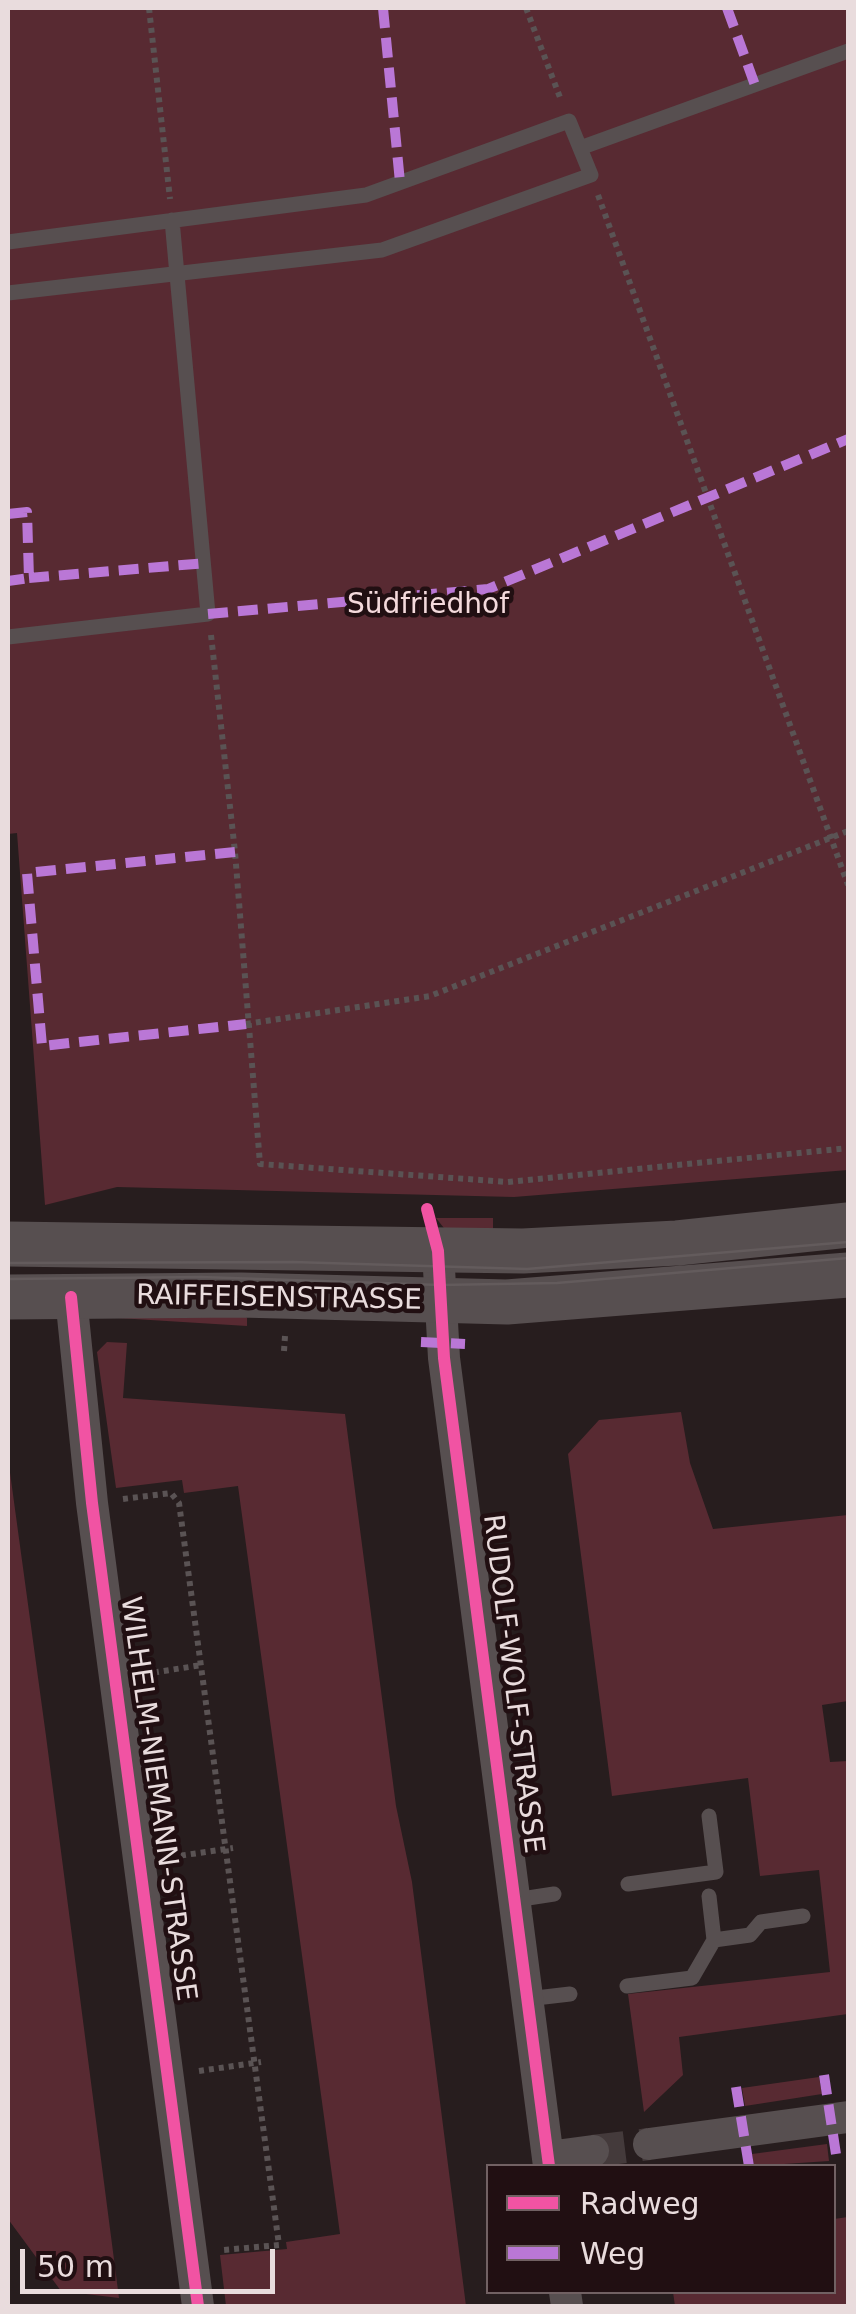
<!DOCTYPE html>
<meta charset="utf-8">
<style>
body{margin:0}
#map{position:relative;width:856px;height:2314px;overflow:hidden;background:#271d1e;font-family:"DejaVu Sans",sans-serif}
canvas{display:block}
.frame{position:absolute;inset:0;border:10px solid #e9dcdd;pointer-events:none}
.legend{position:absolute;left:486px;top:2164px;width:350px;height:130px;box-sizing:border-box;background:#210f12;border:2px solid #716163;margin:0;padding:12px 18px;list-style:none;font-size:30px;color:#e9dcdd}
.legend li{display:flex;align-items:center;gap:20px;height:50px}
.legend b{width:50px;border:2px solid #716163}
.scale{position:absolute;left:20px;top:2249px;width:255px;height:45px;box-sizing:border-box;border:5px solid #e9dcdd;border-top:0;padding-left:12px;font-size:30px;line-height:35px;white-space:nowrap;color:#e9dcdd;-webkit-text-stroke:8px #210f12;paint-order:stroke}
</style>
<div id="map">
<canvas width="856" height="2314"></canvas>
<div class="frame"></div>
<ul class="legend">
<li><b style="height:12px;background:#f153a3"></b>Radweg</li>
<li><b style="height:12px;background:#ba77d6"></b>Weg</li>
</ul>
<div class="scale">50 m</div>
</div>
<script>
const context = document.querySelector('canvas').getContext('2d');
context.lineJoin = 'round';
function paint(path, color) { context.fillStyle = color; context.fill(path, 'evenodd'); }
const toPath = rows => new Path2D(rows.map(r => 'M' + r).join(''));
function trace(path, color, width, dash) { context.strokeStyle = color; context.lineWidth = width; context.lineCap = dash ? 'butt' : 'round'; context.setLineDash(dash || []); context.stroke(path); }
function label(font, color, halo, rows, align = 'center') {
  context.font = font + ' "DejaVu Sans",sans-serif'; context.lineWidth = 9; context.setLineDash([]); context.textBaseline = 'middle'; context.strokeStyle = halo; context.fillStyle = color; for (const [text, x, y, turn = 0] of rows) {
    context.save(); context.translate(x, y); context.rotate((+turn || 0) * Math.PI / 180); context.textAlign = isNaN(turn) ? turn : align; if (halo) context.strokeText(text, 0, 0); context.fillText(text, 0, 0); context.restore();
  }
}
paint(toPath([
 [8,8,848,8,848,1170,514,1197,117,1187,45,1205,17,833,8,834],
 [436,1218,493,1218,493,1238,451,1237],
 [235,1305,247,1318,247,1326,102,1317],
 [107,1342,127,1343,123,1398,345,1414,396,1806,412,1882,466,2306,226,2306,220,2255,287,2249,286,2242,340,2234,238,1486,184,1493,182,1480,116,1488,97,1352],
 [681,1412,690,1463,713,1529,848,1515,848,1701,822,1705,830,1762,848,1761,848,2014,679,2037,683,2075,644,2112,628,1994,830,1972,819,1870,760,1876,748,1778,612,1796,568,1454,599,1420],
 [8,1458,46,1736,119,2298,61,2291,8,2219],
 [819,2077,822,2094,745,2106,742,2088],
 [827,2144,829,2161,754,2166,752,2154],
 [848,2217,848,2306,675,2306,673,2292,834,2292,834,2219]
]), '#582a32');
trace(toPath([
 [593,2151,649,2144]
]), '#443a3b', 32, [32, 16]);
trace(toPath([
 [149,8,170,199],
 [526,8,561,100],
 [598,195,848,885],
 [211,635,235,852,260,1164,508,1182,848,1148],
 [246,1024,430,996,848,831],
 [284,1351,285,1336],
 [123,1499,171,1493,179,1503,279,2245,223,2250],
 [144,1674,202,1665],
 [171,1857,233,1848],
 [199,2071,261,2062]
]), '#5a5354', 6, [5, 5]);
trace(toPath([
 [8,242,366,195,569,121,580,148],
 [8,293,382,250,591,175,580,148,848,51],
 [8,637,208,614,172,220],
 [628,1884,716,1872,709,1816],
 [709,1896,714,1940],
 [515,1900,554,1894],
 [627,1986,692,1978,714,1940,750,1935,761,1922,803,1916],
 [527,1999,570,1994]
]), '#574f50', 15);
trace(toPath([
 [438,1251,444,1358,549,2166],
 [71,1297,92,1503,198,2306],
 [649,2144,848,2117],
 [548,2157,593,2151],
 [565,2292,567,2306]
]), '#574f50', 32);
trace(toPath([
 [8,1244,523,1251,677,1243,848,1225],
 [8,1297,241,1295,507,1302,848,1275]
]), '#574f50', 45);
trace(toPath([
 [8,1263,293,1262,527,1269,848,1242],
 [8,1279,201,1277,440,1285,557,1283,848,1258]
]), '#635b5c', 2.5);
trace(toPath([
 [383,8,400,182],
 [727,8,755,85],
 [8,514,27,512,29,578,8,581],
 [29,578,206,563],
 [208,614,488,589,848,439],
 [235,852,27,873,42,1046,246,1024],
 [421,1342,465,1344],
 [824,2075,837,2161],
 [736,2087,749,2166]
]), '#ba77d6', 10, [20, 10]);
trace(toPath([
 [427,1209,438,1251,444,1358,549,2166],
 [71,1297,92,1503,198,2306]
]), '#f153a3', 12);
label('28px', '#f4dadc', '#210f12', [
 ["Südfriedhof",428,606]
]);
label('28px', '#e9dcdd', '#210f12', [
 ["RAIFFEISENSTRASSE",279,1299,1],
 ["RUDOLF-WOLF-STRASSE",512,1684,83],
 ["WILHELM-NIEMANN-STRASSE",157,1799,82]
]);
</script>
